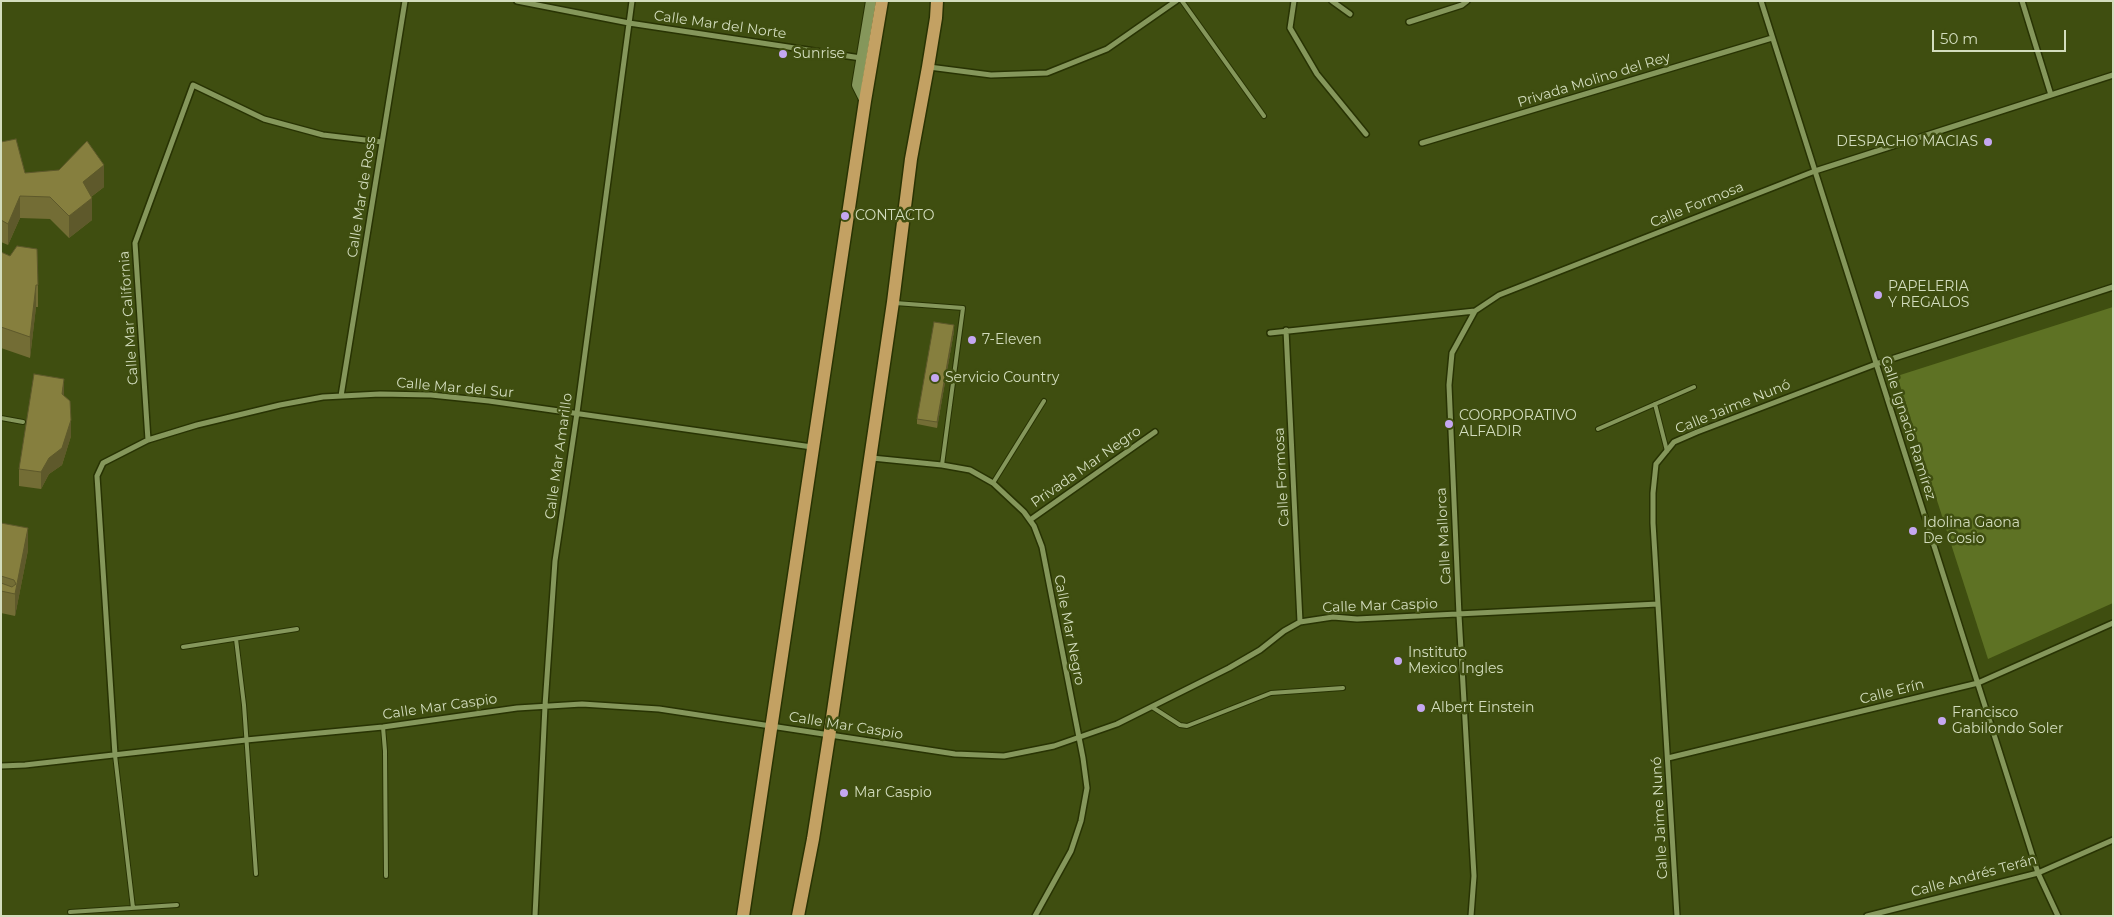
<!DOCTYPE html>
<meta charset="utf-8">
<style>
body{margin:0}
#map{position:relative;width:2114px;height:917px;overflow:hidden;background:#3f4e10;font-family:Montserrat,sans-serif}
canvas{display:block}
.frame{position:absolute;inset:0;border:2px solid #d3ddbe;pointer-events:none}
.scale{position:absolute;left:1932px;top:30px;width:134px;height:22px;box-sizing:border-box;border:2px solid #d3ddbe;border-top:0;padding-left:6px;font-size:15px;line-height:18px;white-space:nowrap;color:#d3ddbe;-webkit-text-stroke:4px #3f4e10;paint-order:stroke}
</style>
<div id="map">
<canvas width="2114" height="917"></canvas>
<div class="frame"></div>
<div class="scale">50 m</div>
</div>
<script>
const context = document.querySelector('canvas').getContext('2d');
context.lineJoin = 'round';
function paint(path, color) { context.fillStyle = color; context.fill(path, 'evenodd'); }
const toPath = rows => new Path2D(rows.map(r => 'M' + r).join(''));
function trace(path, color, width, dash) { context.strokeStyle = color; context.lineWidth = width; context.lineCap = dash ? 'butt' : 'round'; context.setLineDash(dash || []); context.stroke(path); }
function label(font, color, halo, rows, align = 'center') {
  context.font = font + ' Montserrat,sans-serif'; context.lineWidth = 5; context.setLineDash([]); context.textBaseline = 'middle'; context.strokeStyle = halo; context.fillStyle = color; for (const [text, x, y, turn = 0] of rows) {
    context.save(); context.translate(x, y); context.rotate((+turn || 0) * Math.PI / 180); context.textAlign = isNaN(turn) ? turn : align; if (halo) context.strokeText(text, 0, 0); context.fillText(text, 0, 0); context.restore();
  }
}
paint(toPath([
 [2113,307,2113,603,1988,659,1897,376]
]), '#5e7224');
const lane = toPath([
 [1182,1,1264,116],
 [895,303,963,308,942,465],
 [1655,404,1667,451],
 [1,418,23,422],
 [1598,429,1694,387],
 [993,483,1044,401],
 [236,639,244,705,256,874],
 [183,647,297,629],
 [1152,707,1180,725,1187,726,1271,693,1343,688],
 [383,727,385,751,386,876],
 [115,755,133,908],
 [70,912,177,905]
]);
const street = toPath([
 [517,1,629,23,861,58],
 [1294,1,1290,28,1317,74,1366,134],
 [1332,1,1350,14],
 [1761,1,2038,873,2058,916],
 [2022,1,2051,95],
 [1409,22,1462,5,1467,1],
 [929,67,991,75,1047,73,1107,49,1176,1],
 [1422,143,1772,38],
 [1286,330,1300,622],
 [1270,333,1475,311,1499,295,1815,171,2113,75],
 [341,396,405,1],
 [148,440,135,243,193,85,264,119,323,135,382,142],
 [872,458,942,465,970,470,993,483,1024,512,1034,526,1042,547,1083,758,1087,788,1081,821,1071,851,1035,916],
 [1030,520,1155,432],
 [115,755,97,476,103,463,148,440,197,425,280,405,323,397,380,394,431,395,489,401,812,447],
 [1668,758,1978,683,2113,623],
 [1,766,25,765,246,740,383,727,517,708,582,704,659,709,955,754,1004,756,1054,746,1117,724,1229,668,1260,650,1284,631,1300,622,1333,617,1357,619,1658,604],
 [535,916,545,706,555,561,577,413,632,1],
 [1471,916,1474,876,1459,615,1449,385,1452,353,1475,311],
 [1677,916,1653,523,1653,493,1656,464,1674,442,1697,432,1876,364,2113,287],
 [1867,916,2038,873,2113,840]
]);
const secondary = toPath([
 [865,101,857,85,871,1]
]);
const primary = toPath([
 [743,916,865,101,882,1],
 [798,916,813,839,832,718,893,302,911,159,928,67,936,18,937,1]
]);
trace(lane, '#283303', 6);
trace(street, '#283303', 8);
trace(secondary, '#283303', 12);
trace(primary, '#283303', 15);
trace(lane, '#85975b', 4);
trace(street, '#85975b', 5);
trace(secondary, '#85975b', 10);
trace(primary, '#c3a163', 12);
paint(toPath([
 [1,142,25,173,104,187,91,197,92,220,69,238,50,219,20,218,8,245,1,242],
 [1,252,10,256,38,285,38,307,36,307,30,358,1,348],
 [954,331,937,428,917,424,917,419],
 [64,396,71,436,62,465,49,474,41,489,19,486,19,469],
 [1,523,28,550,15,616,1,613]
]), '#736d35');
paint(toPath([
 [104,165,104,187,83,203,83,182],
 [20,196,20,218,8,245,8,224],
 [92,198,92,220,69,238,69,216],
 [36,285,36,307,30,358,30,337],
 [954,325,954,331,937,428,937,422],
 [64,379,64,396,62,394],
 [71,420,71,436,62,465,49,474,41,489,41,472],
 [28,528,28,550,15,616,15,594]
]), '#5e592b');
const building = toPath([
 [16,139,25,173,59,170,87,141,104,165,83,182,92,198,69,216,50,197,20,196,8,224,1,220,1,142,16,139],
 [17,246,37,249,38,285,36,285,30,337,1,327,1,252,10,256,17,246],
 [934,322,954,325,937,422,917,419,934,322],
 [34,374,64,379,62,394,70,401,71,420,62,448,49,458,41,472,19,469,34,374],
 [1,523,28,528,15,594,1,591,1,583,12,587,16,584,14,580,1,576,1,523]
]);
paint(building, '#867f3e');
trace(building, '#5e592b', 1);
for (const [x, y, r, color] of [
 [783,54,5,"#c5a7f1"],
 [1988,142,5,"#c5a7f1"],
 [845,216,5,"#c5a7f1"],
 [1878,295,5,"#c5a7f1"],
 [972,340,5,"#c5a7f1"],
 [935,378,5,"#c5a7f1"],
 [1449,424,5,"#c5a7f1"],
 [1913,531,5,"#c5a7f1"],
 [1398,661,5,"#c5a7f1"],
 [1421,708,5,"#c5a7f1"],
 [1942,721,5,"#c5a7f1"],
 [844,793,5,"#c5a7f1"]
]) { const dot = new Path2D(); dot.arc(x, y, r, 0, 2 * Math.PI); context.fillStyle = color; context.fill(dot); trace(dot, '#3f4e10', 2); }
label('14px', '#d3ddbe', '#3f4e10', [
 ["Calle Mar del Norte",720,25,8],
 ["Privada Molino del Rey",1594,80,-17],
 ["Calle Mar de Ross",362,197,-81],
 ["Calle Formosa",1697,205,-22],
 ["Calle Mar California",129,318,-94],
 ["Calle Mar del Sur",455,388,5],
 ["Calle Jaime Nunó",1733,407,-22],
 ["Calle Ignacio Ramírez",1908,428,72],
 ["Calle Mar Amarillo",559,456,-82],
 ["Privada Mar Negro",1086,467,-35],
 ["Calle Formosa",1282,477,-93],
 ["Calle Mallorca",1444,536,-93],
 ["Calle Mar Caspio",1380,606,-2],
 ["Calle Mar Negro",1069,630,79],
 ["Calle Erín",1892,692,-14],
 ["Calle Mar Caspio",440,707,-8],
 ["Calle Mar Caspio",846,726,9],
 ["Calle Jaime Nunó",1660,818,-93],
 ["Calle Andrés Terán",1974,876,-15]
]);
label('14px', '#d3ddbe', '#3f4e10', [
 ["Sunrise",793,54],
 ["DESPACHO MACIAS",1978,142,"right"],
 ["CONTACTO",855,216],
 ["PAPELERIA",1888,287],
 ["Y REGALOS",1888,303],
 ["7-Eleven",982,340],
 ["Servicio Country",945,378],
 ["COORPORATIVO",1459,416],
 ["ALFADIR",1459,432],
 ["Idolina Gaona",1923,523],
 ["De Cosio",1923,539],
 ["Instituto",1408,653],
 ["Mexico Ingles",1408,669],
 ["Albert Einstein",1431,708],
 ["Francisco",1952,713],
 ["Gabilondo Soler",1952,729],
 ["Mar Caspio",854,793]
], 'left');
</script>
